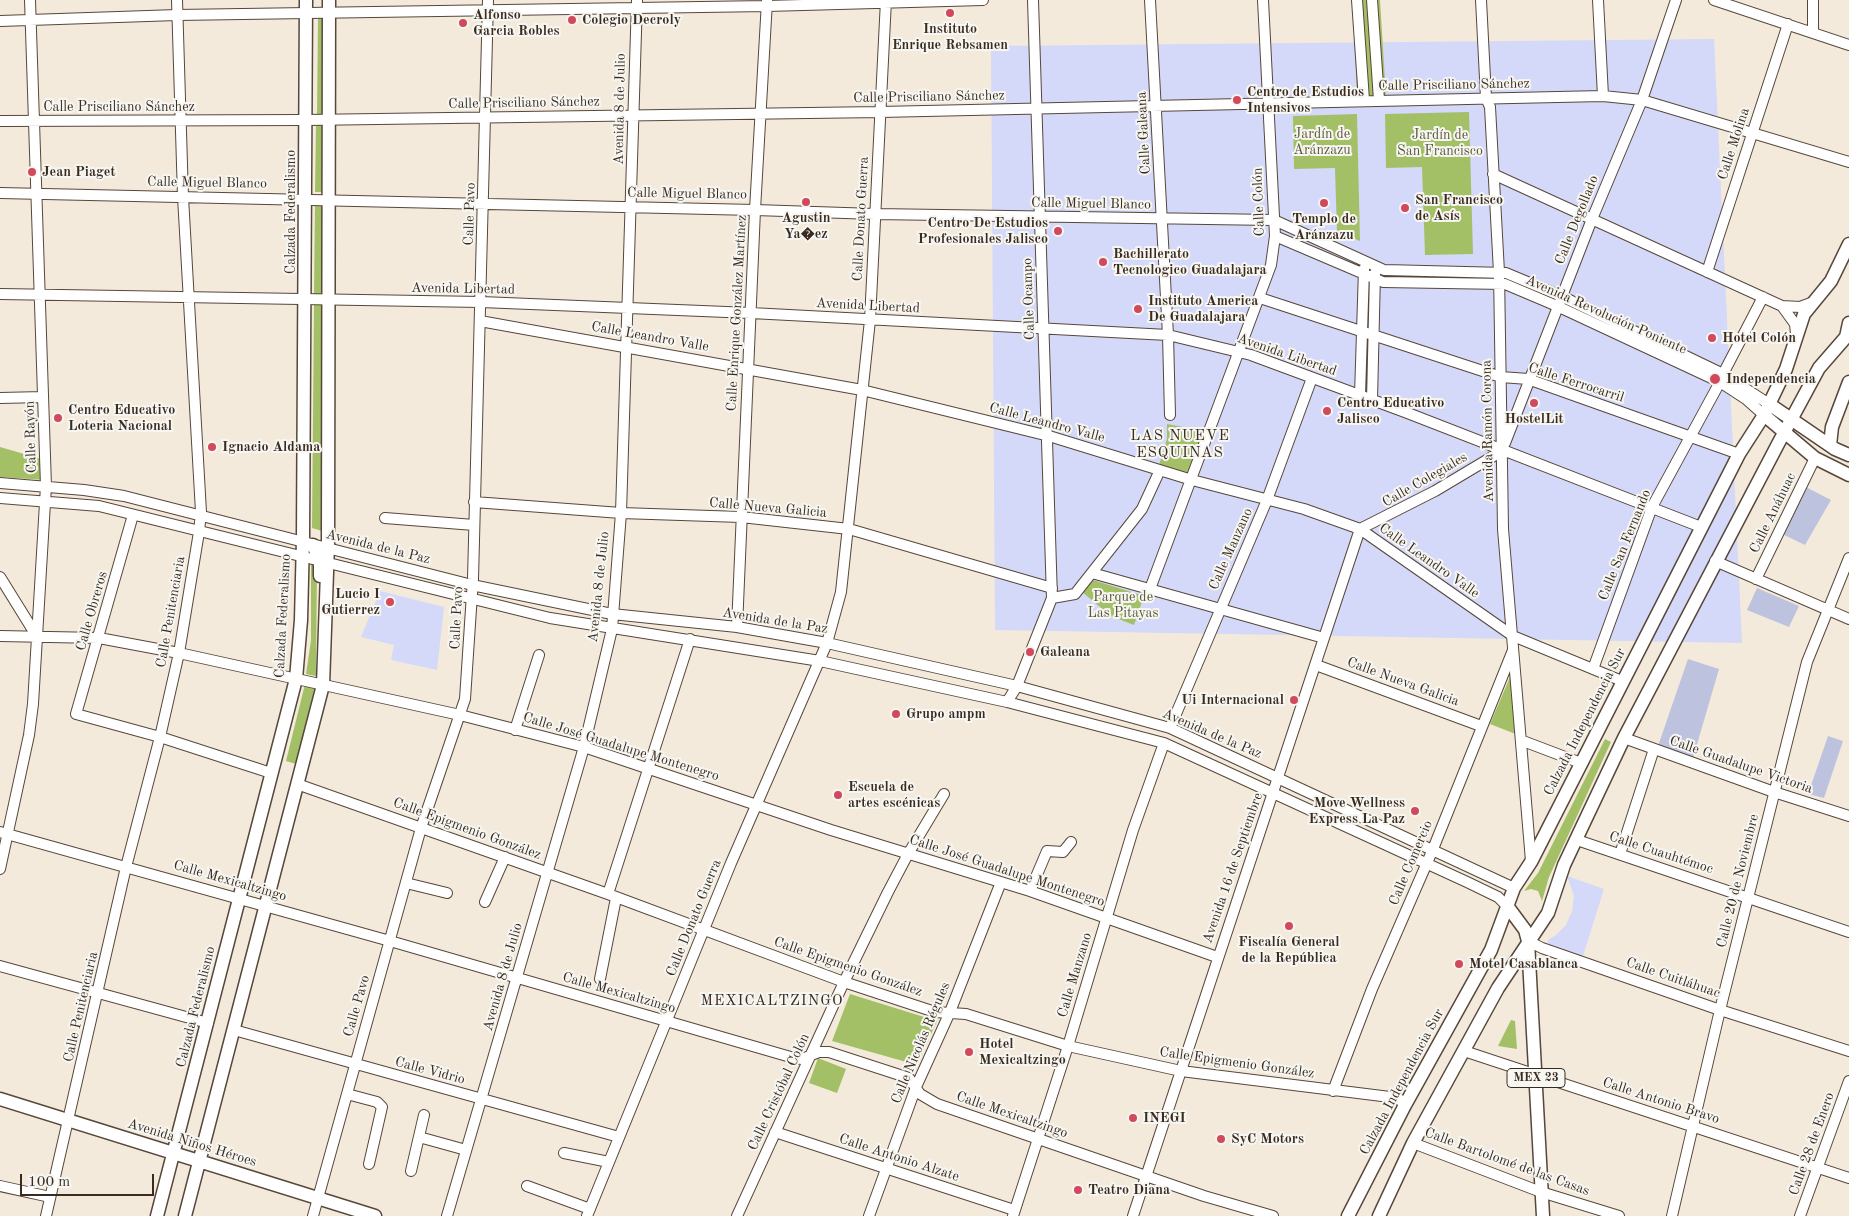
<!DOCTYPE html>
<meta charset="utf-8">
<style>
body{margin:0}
#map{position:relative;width:1849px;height:1216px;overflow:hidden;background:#f4eadb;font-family:"Old Standard TT",serif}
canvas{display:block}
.scale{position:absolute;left:20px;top:1174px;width:134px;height:22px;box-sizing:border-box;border:2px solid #3b2a1e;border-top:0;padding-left:6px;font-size:15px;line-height:18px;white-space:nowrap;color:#3b2a1e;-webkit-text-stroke:4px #f6f6f2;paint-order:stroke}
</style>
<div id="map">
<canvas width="1849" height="1216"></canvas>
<div class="scale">100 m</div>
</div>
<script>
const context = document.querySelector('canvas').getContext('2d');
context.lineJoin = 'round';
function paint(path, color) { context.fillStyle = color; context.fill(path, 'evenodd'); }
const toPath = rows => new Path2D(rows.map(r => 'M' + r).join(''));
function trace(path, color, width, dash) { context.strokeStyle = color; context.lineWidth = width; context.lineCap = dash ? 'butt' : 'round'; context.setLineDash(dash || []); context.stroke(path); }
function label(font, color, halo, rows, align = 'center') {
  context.font = font + ' "Old Standard TT",serif'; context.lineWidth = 4; context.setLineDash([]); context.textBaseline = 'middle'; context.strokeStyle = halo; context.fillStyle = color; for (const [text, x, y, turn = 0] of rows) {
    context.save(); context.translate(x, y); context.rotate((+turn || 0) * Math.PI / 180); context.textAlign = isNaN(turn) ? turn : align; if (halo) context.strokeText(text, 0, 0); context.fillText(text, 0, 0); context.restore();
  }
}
paint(toPath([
 [1714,39,1742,643,995,630,991,46],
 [380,591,444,607,437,670,391,660,394,645,361,637],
 [1567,876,1604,889,1583,956,1548,945,1548,940,1556,935,1566,925,1572,911,1574,896]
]), '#d4d8f9');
paint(toPath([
 [1804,486,1831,500,1805,545,1780,533],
 [1757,588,1799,606,1789,627,1747,610],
 [1688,659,1719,669,1693,758,1658,746],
 [1828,736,1843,741,1824,798,1808,794]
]), '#bdc3de');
paint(toPath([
 [1353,0,1380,0,1386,97,1357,97],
 [318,16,328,16,327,116,317,116],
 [1469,112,1473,254,1425,255,1422,167,1386,168,1385,114],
 [1357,114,1360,241,1337,232,1335,168,1294,169,1293,116],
 [316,124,327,124,325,192,315,192],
 [315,200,326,201,325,296,314,296],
 [314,303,325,303,322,531,312,528],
 [1167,424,1205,431,1190,473,1159,465,1167,439],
 [0,447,45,460,45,480,0,477],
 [311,562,317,563,316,676,306,674,311,640],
 [1090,579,1144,596,1134,625,1111,616,1081,591],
 [1510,677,1514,677,1518,735,1490,724],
 [305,684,315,686,296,764,286,761],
 [1605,739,1611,742,1549,877,1542,901,1538,891,1531,889,1524,891,1538,873],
 [850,994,937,1021,917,1065,832,1041],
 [1511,1020,1515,1021,1517,1049,1498,1046],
 [818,1058,846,1069,837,1093,809,1083]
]), '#a4c067');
const minor = toPath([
 [1033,0,1052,598],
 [1150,0,1168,335,1170,415],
 [1357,0,1364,100],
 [1372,0,1379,100],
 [1481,0,1486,98,1490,107,1499,272,1503,529,1531,861],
 [1598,0,1603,96],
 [1714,0,1849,45],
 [1813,0,1813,32],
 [0,21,177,15,767,6,983,0],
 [0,121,306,120,880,112,1603,96,1642,100,1849,162],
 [1493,174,1782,306,1800,307,1811,303],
 [0,193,755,210,875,214,1274,220,1384,270,1506,273,1561,296,1723,374,1769,404],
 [1275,236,1383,282,1505,284,1557,306,1720,382,1746,399,1764,415],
 [1707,272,1788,24],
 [0,294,481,302,751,313,1168,335,1251,355,1405,412,1701,527],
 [1260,298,1501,377,1528,379,1739,454],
 [1782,306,1795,324,1796,334],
 [480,321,862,390,1049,436,1192,480,1304,509,1360,529,1513,636,1622,681],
 [1723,374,1763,297],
 [1360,395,1364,269],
 [0,398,43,397],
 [1372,400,1375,273],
 [1505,443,1592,219,1642,100,1676,0],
 [0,483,84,490,124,496,472,585,612,614,737,627,827,643,1017,686,1170,728,1514,888],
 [0,498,99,506,550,618,820,661,1007,702,1164,743,1467,882,1498,897,1508,907],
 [474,502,621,513,741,517,849,529,1052,588],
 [133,515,76,714,160,737,271,773],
 [385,518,474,525],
 [1360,529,1435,491,1502,451],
 [1715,561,1849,619],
 [1092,573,1324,638],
 [0,577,36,635],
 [1756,579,1815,458],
 [1150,589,1271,265,1275,236,1263,0],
 [737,627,755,210,767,1],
 [0,636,99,638,179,653,460,715,584,747,831,830,1030,891,1217,957],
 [1316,665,1481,726],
 [1593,669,1652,507,1720,382],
 [1007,702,1017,686,1052,598,1075,594,1142,509,1160,470],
 [1170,728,1267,500,1312,378],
 [515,730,539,655],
 [1624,738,1774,792,1849,816],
 [1523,741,1581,763],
 [297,784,608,894,844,982,935,1012,966,1014,1068,1046,1181,1071,1398,1098,1405,1105],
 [0,832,390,941,794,1058,802,1059,819,1052,829,1052,909,1078,920,1094,937,1104,1204,1196,1273,1216],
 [1577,840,1849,932],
 [1620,854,1654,749],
 [0,869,29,735,33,704,46,486,30,0],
 [406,883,447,893],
 [1030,891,1047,851,1063,852,1071,842],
 [608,894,690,639],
 [485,902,505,857],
 [1528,941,1542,948,1720,1010,1849,1051],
 [0,966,208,1023],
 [600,979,616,898],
 [234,1030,619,1137],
 [1464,1051,1849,1178],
 [1333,1091,1372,989,1433,849,1513,650],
 [347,1094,377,1102,382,1107,369,1164],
 [775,1132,1014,1210],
 [419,1137,466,1150],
 [1413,1143,1541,1192,1619,1216],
 [564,1153,609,1162],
 [411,1171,424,1115],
 [0,1186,50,1197],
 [527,1186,590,1209],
 [46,1216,126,867,160,737,179,653,199,532,201,512,183,197,177,0],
 [313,1216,421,828,465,699,473,579,488,0],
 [447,1216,584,747,612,629,621,513,637,0],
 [587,1216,731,863,827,643,841,592,870,320,886,0],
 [737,1216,844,982,888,892,908,854,944,794],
 [869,1216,916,1087,950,1012,1001,882],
 [1013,1216,1068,1046,1133,830,1164,743],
 [1133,1216,1360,529],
 [1672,1216,1720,1010,1807,662,1849,558],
 [1800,1216,1849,1081]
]);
const major = toPath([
 [1769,404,1835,449,1849,455],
 [1764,415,1815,458,1849,475],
 [1830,445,1832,427,1849,382],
 [313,545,320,561,320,576],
 [1508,907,1525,930,1528,941,1543,1216],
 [0,1099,375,1216],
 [157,1216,296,679,301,620,303,538,306,0],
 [185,1216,323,685,328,544,329,0],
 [1348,1216,1405,1105,1491,950,1514,888,1531,862,1739,454,1764,415,1786,369,1804,314,1831,281,1849,244],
 [1379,1216,1413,1143,1498,988,1548,913,1564,865,1624,738,1778,444,1819,368,1846,337,1849,323]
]);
trace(minor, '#57473a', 12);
trace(major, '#57473a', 15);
trace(minor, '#fff', 10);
trace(major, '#fff', 12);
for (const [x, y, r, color] of [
 [950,13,5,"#d1495b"],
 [572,20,5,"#d1495b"],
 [463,23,5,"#d1495b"],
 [1237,100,5,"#d1495b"],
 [32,172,5,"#d1495b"],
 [806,202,5,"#d1495b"],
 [1324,203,5,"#d1495b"],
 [1405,208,5,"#d1495b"],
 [1058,231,5,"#d1495b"],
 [1103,262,5,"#d1495b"],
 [1138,309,5,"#d1495b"],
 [1712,338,5,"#d1495b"],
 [1715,379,6,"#d1495b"],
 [1534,403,5,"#d1495b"],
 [1327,411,5,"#d1495b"],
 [58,418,5,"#d1495b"],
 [212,447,5,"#d1495b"],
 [390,602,5,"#d1495b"],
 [1030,652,5,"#d1495b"],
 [1294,700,5,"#d1495b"],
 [896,714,5,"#d1495b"],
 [838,795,5,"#d1495b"],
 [1415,811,5,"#d1495b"],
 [1289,926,5,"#d1495b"],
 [1459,964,5,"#d1495b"],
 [969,1052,5,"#d1495b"],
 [1133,1118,5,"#d1495b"],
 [1221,1139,5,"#d1495b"],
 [1078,1190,5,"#d1495b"]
]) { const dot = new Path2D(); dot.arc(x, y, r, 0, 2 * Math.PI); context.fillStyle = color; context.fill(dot); trace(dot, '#f6f6f2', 2); }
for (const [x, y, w] of [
 [1536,1078,58]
]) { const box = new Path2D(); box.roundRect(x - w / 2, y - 9.5, w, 19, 4); context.fillStyle = '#f6f6f2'; context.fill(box); trace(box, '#3b2a1e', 1); }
label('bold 12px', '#3b2a1e', null, [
 ["MEX 23",1536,1078]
]);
label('bold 14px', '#3b2a1e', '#f6f6f2', [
 ["Alfonso",473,15],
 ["Garcia Robles",473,31],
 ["Colegio Decroly",582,20],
 ["Instituto",950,29,"center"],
 ["Enrique Rebsamen",950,45,"center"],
 ["Centro de Estudios",1247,92],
 ["Intensivos",1247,108],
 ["Jean Piaget",42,172],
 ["San Francisco",1415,200],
 ["de Asís",1415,216],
 ["Agustin",806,218,"center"],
 ["Ya�ez",806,234,"center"],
 ["Templo de",1324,219,"center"],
 ["Aránzazu",1324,235,"center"],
 ["Centro De Estudios",1048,223,"right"],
 ["Profesionales Jalisco",1048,239,"right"],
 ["Bachillerato",1113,254],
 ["Tecnologico Guadalajara",1113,270],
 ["Instituto America",1148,301],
 ["De Guadalajara",1148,317],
 ["Hotel Colón",1722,338],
 ["Independencia",1726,379],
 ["Centro Educativo",1337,403],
 ["Jalisco",1337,419],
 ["Centro Educativo",68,410],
 ["Loteria Nacional",68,426],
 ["HostelLit",1534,419,"center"],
 ["Ignacio Aldama",222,447],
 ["Lucio I",380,594,"right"],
 ["Gutierrez",380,610,"right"],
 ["Galeana",1040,652],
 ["Ui Internacional",1284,700,"right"],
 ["Grupo ampm",906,714],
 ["Escuela de",848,787],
 ["artes escénicas",848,803],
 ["Move Wellness",1405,803,"right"],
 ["Express La Paz",1405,819,"right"],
 ["Fiscalía General",1289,942,"center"],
 ["de la República",1289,958,"center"],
 ["Motel Casablanca",1469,964],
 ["Hotel",979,1044],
 ["Mexicaltzingo",979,1060],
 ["INEGI",1143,1118],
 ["SyC Motors",1231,1139],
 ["Teatro Diana",1088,1190]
], 'left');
label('14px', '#3b2a1e', '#f6f6f2', [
 ["Calle Prisciliano Sánchez",1454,85,-1],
 ["Calle Prisciliano Sánchez",929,97,-1],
 ["Calle Prisciliano Sánchez",524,103,-1],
 ["Calle Prisciliano Sánchez",119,107],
 ["Avenida 8 de Julio",620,109,-89],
 ["Calle Galeana",1144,133,-93],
 ["Calle Molina",1734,144,-72],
 ["Calle Miguel Blanco",207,183,1],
 ["Calle Miguel Blanco",687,194,1],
 ["Calle Colón",1259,202,-92],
 ["Calle Miguel Blanco",1091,204,1],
 ["Calzada Federalismo",291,212,-90],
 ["Calle Pavo",470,214,-88],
 ["Calle Donato Guerra",861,219,-87],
 ["Calle Degollado",1577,220,-68],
 ["Avenida Libertad",463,289,1],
 ["Calle Ocampo",1029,299,-92],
 ["Avenida Libertad",868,306,3],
 ["Calle Enrique González Martínez",737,313,-87],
 ["Avenida Revolución Poniente",1606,315,24],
 ["Calle Leandro Valle",650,337,10],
 ["Avenida Libertad",1287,355,19],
 ["Calle Ferrocarril",1576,383,18],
 ["Calle Leandro Valle",1047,423,15],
 ["Avenida Ramón Corona",1488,431,-91],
 ["Calle Rayón",31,437,-92],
 ["Calle Colegiales",1425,480,-30],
 ["Calle Nueva Galicia",768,508,5],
 ["Calle Anáhuac",1773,513,-64],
 ["Calle San Fernando",1625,545,-68],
 ["Avenida de la Paz",378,547,14],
 ["Calle Manzano",1231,549,-66],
 ["Calle Leandro Valle",1429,561,35],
 ["Avenida 8 de Julio",599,587,-84],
 ["Calle Obreros",92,611,-74],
 ["Calle Penitenciaria",171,612,-80],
 ["Calzada Federalismo",283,616,-87],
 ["Calle Pavo",457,618,-87],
 ["Avenida de la Paz",775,621,9],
 ["Calle Nueva Galicia",1403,682,20],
 ["Calzada Independencia Sur",1585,722,-63],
 ["Avenida de la Paz",1212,734,23],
 ["Calle José Guadalupe Montenegro",621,747,17],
 ["Calle Guadalupe Victoria",1741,765,19],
 ["Calle Epigmenio González",467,829,20],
 ["Calle Cuauhtémoc",1661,853,18],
 ["Calle Comercio",1411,863,-67],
 ["Avenida 16 de Septiembre",1233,868,-71],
 ["Calle José Guadalupe Montenegro",1007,871,18],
 ["Calle Mexicaltzingo",230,881,16],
 ["Calle 20 de Noviembre",1738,881,-76],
 ["Calle Donato Guerra",694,918,-68],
 ["Calle Epigmenio González",848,967,19],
 ["Calle Manzano",1075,975,-73],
 ["Avenida 8 de Julio",503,977,-74],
 ["Calle Cuitláhuac",1673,978,19],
 ["Calle Mexicaltzingo",619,993,16],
 ["Calle Pavo",357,1006,-74],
 ["Calle Penitenciaria",81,1007,-77],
 ["Calzada Federalismo",196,1007,-76],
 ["Calle Nicolás Régules",921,1043,-67],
 ["Calle Epigmenio González",1237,1063,8],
 ["Calle Vidrio",430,1071,15],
 ["Calzada Independencia Sur",1402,1082,-62],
 ["Calle Cristóbal Colón",779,1092,-65],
 ["Calle Antonio Bravo",1661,1101,18],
 ["Calle Mexicaltzingo",1012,1115,19],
 ["Avenida Niños Héroes",192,1143,17],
 ["Calle 28 de Enero",1812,1144,-70],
 ["Calle Antonio Alzate",899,1158,18],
 ["Calle Bartolomé de las Casas",1507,1162,20]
]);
label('14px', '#5a5734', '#f6f6f2', [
 ["Jardín de",1322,134],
 ["Aránzazu",1322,150],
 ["Jardín de",1440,135],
 ["San Francisco",1440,151],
 ["Parque de",1123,597],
 ["Las Pitayas",1123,613]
]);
context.letterSpacing = '1px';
label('15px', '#3b2a1e', '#f6f6f2', [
 ["LAS NUEVE",1180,436],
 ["ESQUINAS",1180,453],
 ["MEXICALTZINGO",772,1001]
]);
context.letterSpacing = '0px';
</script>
